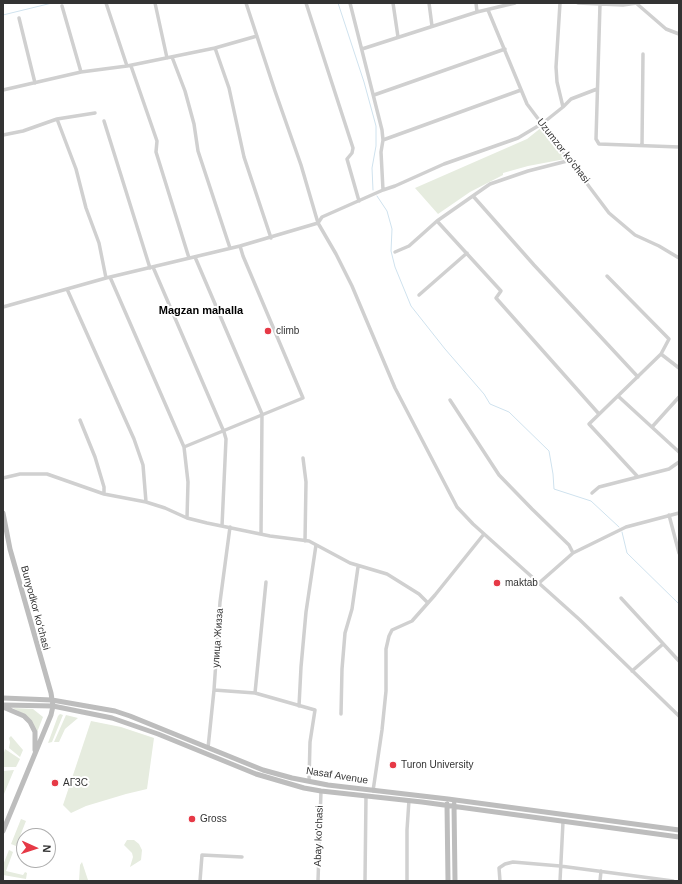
<!DOCTYPE html>
<meta charset="utf-8">
<style>
body{margin:0}
#map{position:relative;width:682px;height:884px;overflow:hidden;background:#fff;font-family:Helvetica,sans-serif}
canvas{display:block}
.frame{position:absolute;inset:0;border:4px solid #333;pointer-events:none}
.north{position:absolute;left:16px;top:828px;width:40px;height:40px;box-sizing:border-box;background:#fff;border:1px solid #adadad;border-radius:50%;rotate:93deg;font-size:11px;font-weight:700;line-height:16px;text-align:center;color:#333}
.north::after{content:'';display:block;margin:auto;width:14px;height:18px;background:#e63946;clip-path:polygon(50% 0,100% 100%,50% 72%,0 100%)}
</style>
<div id="map">
<canvas width="682" height="884"></canvas>
<div class="frame"></div>
<div class="north">N</div>
</div>
<script>
const context = document.querySelector('canvas').getContext('2d');
context.lineJoin = 'round';
function paint(path, color) { context.fillStyle = color; context.fill(path, 'evenodd'); }
const toPath = rows => new Path2D(rows.map(r => 'M' + r).join(''));
function trace(path, color, width, dash) { context.strokeStyle = color; context.lineWidth = width; context.lineCap = dash ? 'butt' : 'round'; context.setLineDash(dash || []); context.stroke(path); }
function label(font, color, halo, rows, align = 'center') {
  context.font = font + ' Helvetica,sans-serif'; context.lineWidth = 4; context.setLineDash([]); context.textBaseline = 'middle'; context.strokeStyle = halo; context.fillStyle = color; for (const [text, x, y, turn = 0] of rows) {
    context.save(); context.translate(x, y); context.rotate((+turn || 0) * Math.PI / 180); context.textAlign = isNaN(turn) ? turn : align; if (halo) context.strokeText(text, 0, 0); context.fillText(text, 0, 0); context.restore();
  }
}
paint(toPath([
 [542,127,565,159,528,166,503,173,503,175,470,192,438,214,415,188,527,139],
 [13,708,33,709,43,717,36,735,25,715],
 [60,714,63,715,52,742,48,743,58,716],
 [66,715,78,718,65,729,59,742,54,742],
 [91,721,121,727,154,738,147,789,126,794,86,806,71,813,63,805],
 [11,736,23,750,20,757,9,748,10,742,9,738],
 [5,749,20,759,16,767,3,767,3,756],
 [14,770,4,794,3,794,3,771],
 [21,819,26,821,16,846,11,844],
 [127,840,134,840,139,844,142,850,141,860,130,867,133,857,132,853,124,845],
 [9,850,13,852,6,871,23,875,25,872,27,873,26,879,3,875,3,865],
 [82,862,88,880,90,881,79,881,80,865]
]), '#e6ecdf');
trace(toPath([
 [338,3,364,82,376,126,376,146,372,168,373,190],
 [3,15,52,3],
 [377,196,387,211,392,229,391,251,395,267,411,306,445,349,484,394,490,404,509,412,549,451,553,474,554,489,591,501,619,527],
 [622,532,627,553,679,604]
]), '#cfe2ee', 1);
trace(toPath([
 [106,3,127,66],
 [155,3,167,58],
 [246,3,275,91,301,165,318,223,336,254,352,286,395,388,457,507,473,524,580,620,679,716],
 [306,3,353,148,352,153,347,159,359,201],
 [350,3,382,130,383,140,381,152,383,190],
 [393,3,398,37],
 [429,3,432,26],
 [476,3,477,12],
 [560,3,556,67,557,82,563,107],
 [578,3,623,5,637,3],
 [636,3,666,29,679,34],
 [600,4,596,139,599,144,679,147],
 [62,6,81,72],
 [488,10,527,104,609,213,635,235,659,246,679,258],
 [19,18,35,83],
 [215,48,229,88,244,157,271,238],
 [362,49,477,12,515,3],
 [172,57,185,91,194,124,198,151,230,248],
 [131,66,157,141,156,152,189,258],
 [3,90,81,72,127,66,215,48,257,36],
 [374,95,505,49],
 [57,119,76,169,86,208,99,243,106,278],
 [104,121,150,268],
 [3,135,23,131,57,119,95,113],
 [383,140,521,90],
 [642,145,643,54],
 [473,196,534,265,638,377],
 [437,221,501,291,496,298,599,414],
 [395,252,409,246,437,221,490,184,528,171,571,160],
 [195,257,262,414,261,534],
 [153,267,224,432,226,439,222,526],
 [607,276,669,339,661,354,589,424,638,477],
 [110,277,184,447,188,482,187,518],
 [67,289,134,439,143,465,146,502],
 [419,295,467,253],
 [3,307,106,278,240,246,318,223,322,217,383,190,395,186,444,164,518,138,543,123,563,107,571,99,597,89],
 [661,354,679,368],
 [618,396,679,452],
 [450,400,499,475,532,509,569,545,573,553],
 [80,420,95,457,104,487,104,494],
 [652,427,679,397],
 [184,447,303,398,243,256,240,246],
 [303,458,306,482,305,541],
 [3,478,20,474,47,474,104,494,146,502,165,508,187,518,207,523,270,536,309,541,350,563,387,574,419,594,428,603],
 [592,493,599,487,669,469,679,462],
 [669,515,679,553],
 [539,583,573,553,626,527,679,513],
 [621,598,679,661],
 [632,671,663,644],
 [214,690,255,693,315,710,310,742,309,781],
 [255,693,266,582],
 [299,706,301,667,306,612,316,545],
 [341,714,342,669,345,633,352,609,358,567],
 [208,748,214,690,220,602,230,527],
 [373,791,382,730,386,691,386,649,389,636,392,630,412,621,435,595,484,534],
 [200,881,202,855,242,857],
 [318,881,321,791],
 [365,881,366,796],
 [407,881,407,830,409,800],
 [500,881,499,868,505,864,513,862,560,866,673,881],
 [560,881,563,822],
 [600,881,601,871]
]), '#d0d0d0', 3.5);
trace(toPath([
 [3,513,10,549,51,693,53,706,51,715,3,831],
 [3,698,52,700,115,711,130,716,263,770,292,778,328,785,448,799,679,830],
 [3,705,53,706,112,718,158,734,256,774,304,788,321,791,422,802,679,837],
 [3,707,24,716,30,722,35,732,35,750],
 [447,804,448,881],
 [454,804,455,881]
]), '#bdbdbd', 5);
for (const [x, y, r, color] of [
 [268,331,4,"#e63946"],
 [497,583,4,"#e63946"],
 [393,765,4,"#e63946"],
 [55,783,4,"#e63946"],
 [192,819,4,"#e63946"]
]) { const dot = new Path2D(); dot.arc(x, y, r, 0, 2 * Math.PI); context.fillStyle = color; context.fill(dot); trace(dot, '#fff', 1.5); }
label('10px', '#333', '#fff', [
 ["Uzumzor ko'chasi",563,151,52],
 ["Bunyodkor koʻchasi",35,608,75],
 ["улица Жизза",218,638,-86],
 ["Nasaf Avenue",337,776,9],
 ["Abay ko'chasi",319,836,-88]
]);
label('10px', '#333', '#fff', [
 ["climb",276,331],
 ["maktab",505,583],
 ["Turon University",401,765],
 ["АГЗС",63,783],
 ["Gross",200,819]
], 'left');
label('bold 11px', '#000', '#fff', [
 ["Magzan mahalla",201,311]
]);
</script>
